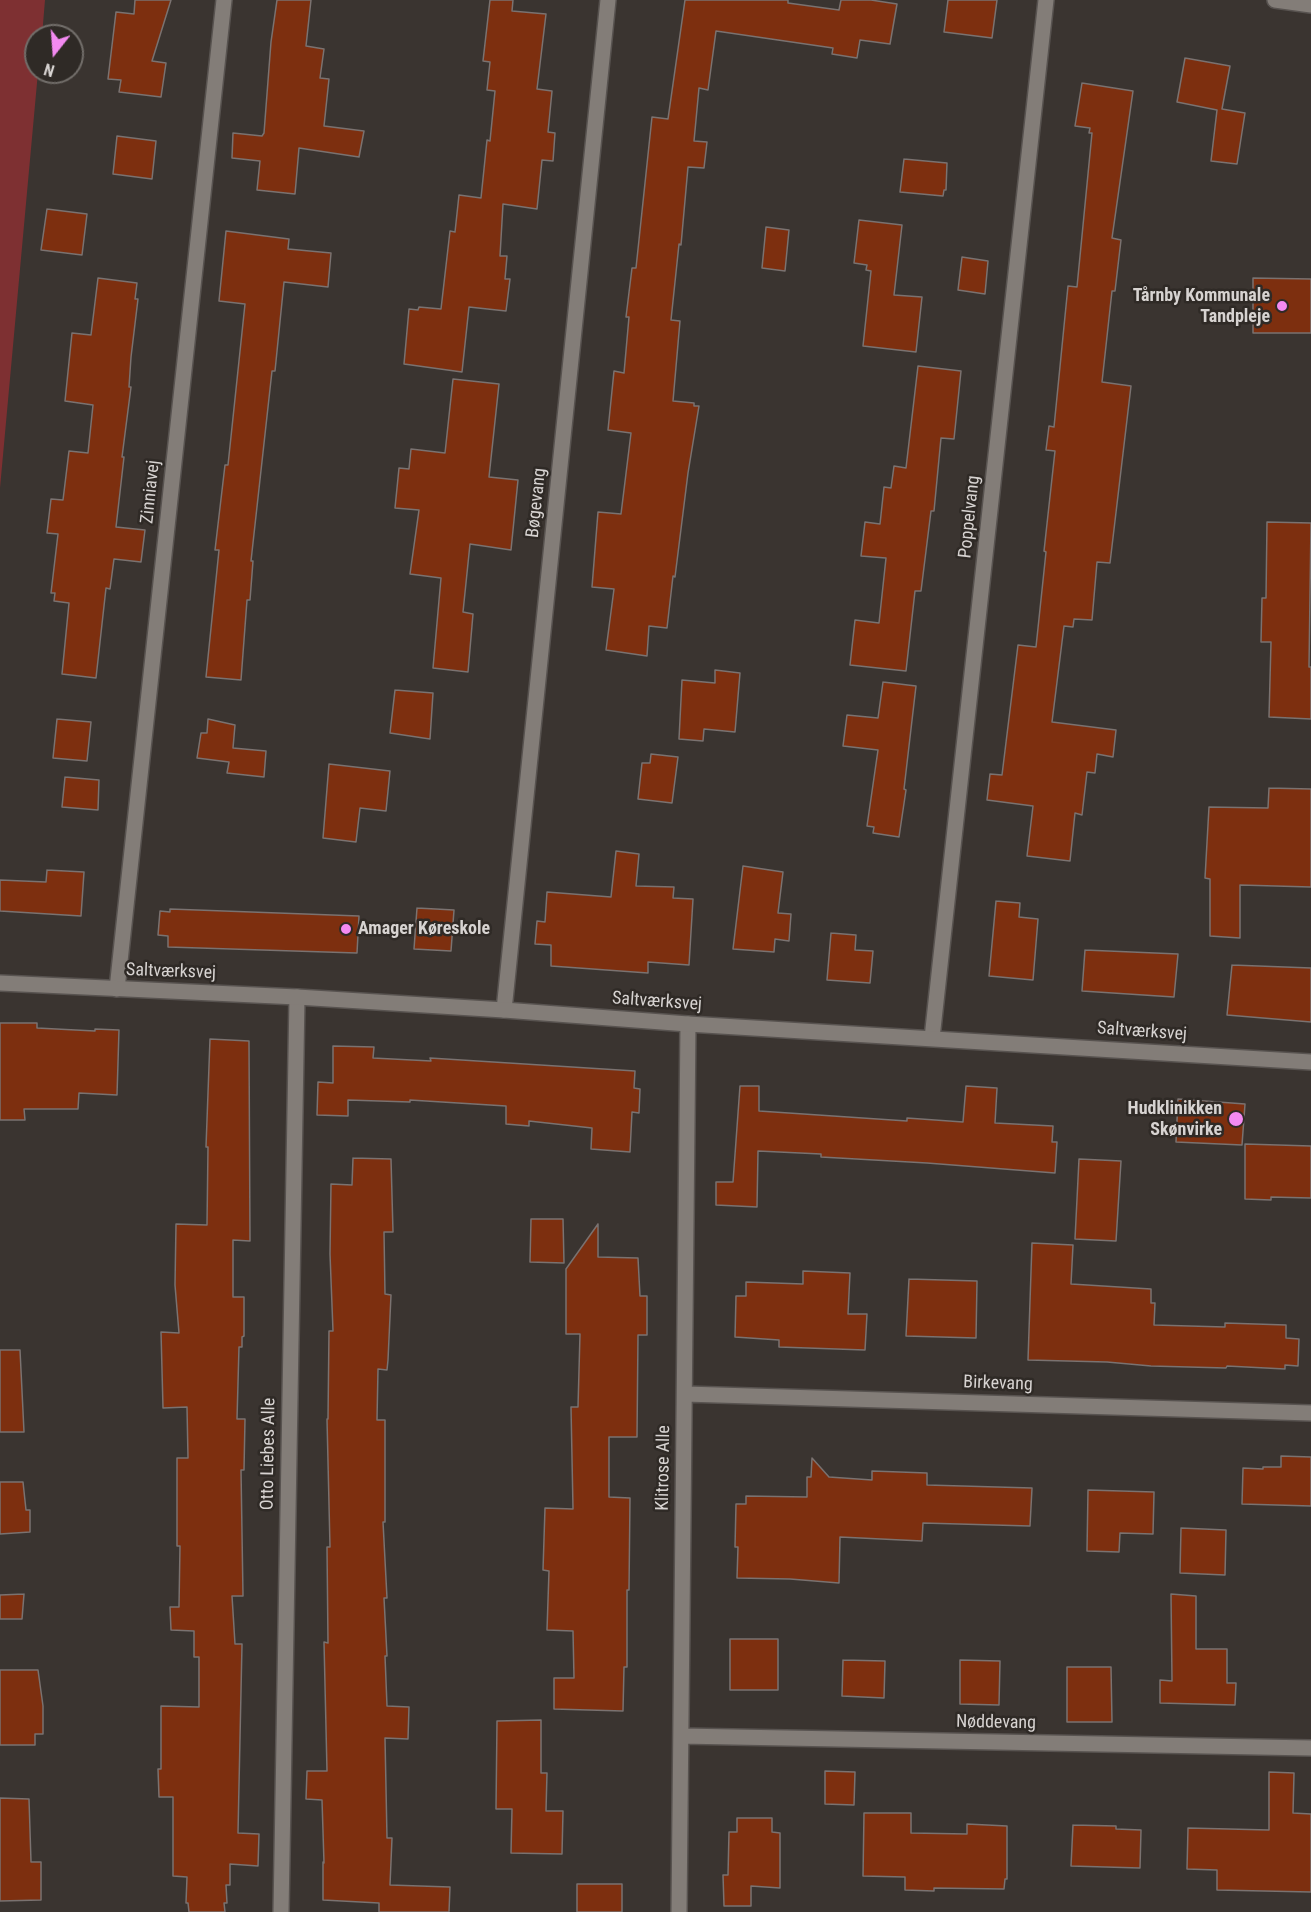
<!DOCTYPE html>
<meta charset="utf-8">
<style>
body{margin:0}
#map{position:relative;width:1311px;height:1912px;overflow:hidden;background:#3a3430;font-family:"Roboto Condensed",sans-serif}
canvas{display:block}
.north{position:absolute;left:24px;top:24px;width:60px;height:60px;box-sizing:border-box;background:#2f2a26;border:2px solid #726e6a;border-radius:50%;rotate:197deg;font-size:16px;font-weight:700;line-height:24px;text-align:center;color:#d7d3d1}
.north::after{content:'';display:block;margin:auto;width:21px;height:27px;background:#f38af1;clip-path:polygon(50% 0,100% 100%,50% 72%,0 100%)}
</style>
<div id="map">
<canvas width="1311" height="1912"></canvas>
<div class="north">N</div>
</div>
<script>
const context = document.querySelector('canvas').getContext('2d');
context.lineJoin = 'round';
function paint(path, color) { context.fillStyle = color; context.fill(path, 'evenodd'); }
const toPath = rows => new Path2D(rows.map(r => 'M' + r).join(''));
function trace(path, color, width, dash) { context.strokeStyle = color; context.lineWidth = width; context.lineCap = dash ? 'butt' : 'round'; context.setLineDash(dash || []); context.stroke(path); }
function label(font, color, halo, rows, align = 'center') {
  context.font = font + ' "Roboto Condensed",sans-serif'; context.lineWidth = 5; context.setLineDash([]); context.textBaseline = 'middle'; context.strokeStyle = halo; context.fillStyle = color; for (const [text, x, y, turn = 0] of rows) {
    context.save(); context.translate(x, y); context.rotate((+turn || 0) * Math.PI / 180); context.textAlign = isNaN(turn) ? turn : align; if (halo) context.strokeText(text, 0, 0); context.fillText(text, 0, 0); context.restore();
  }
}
paint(toPath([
 [0,0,45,0,42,36,36,36,36,72,38,72,0,488]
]), '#7e3032');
const building = toPath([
 [135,0,171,0,152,61,166,63,161,97,119,92,121,80,108,79,116,12,134,14,135,0],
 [277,0,311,0,306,46,324,49,320,78,329,79,324,126,364,131,359,157,299,148,295,194,257,190,260,161,232,158,233,133,262,136,264,133,271,42,277,0],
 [490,0,513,0,512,11,546,14,537,89,552,91,548,132,555,133,553,161,542,160,537,209,503,204,500,256,507,256,505,279,510,279,506,311,469,307,462,372,404,364,409,309,418,310,419,307,441,309,450,231,455,232,459,195,481,198,487,140,490,141,495,91,487,90,490,62,483,61,490,0],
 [685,0,788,0,788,3,839,10,841,0,871,0,897,4,890,44,860,40,857,58,832,54,833,48,716,31,708,90,699,88,694,141,707,142,704,168,688,167,681,245,679,244,671,320,680,321,673,401,694,403,694,406,699,406,688,473,675,577,673,576,667,628,649,626,647,656,606,650,614,589,592,587,598,512,621,514,631,433,608,430,614,371,624,373,629,317,626,317,632,268,636,268,652,117,668,119,685,0],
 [948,0,997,0,992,38,944,32,948,0],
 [1185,58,1230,66,1222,109,1245,113,1237,164,1211,161,1217,110,1177,102,1185,58],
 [1082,83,1133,91,1112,238,1121,240,1115,291,1112,291,1102,382,1131,386,1110,563,1097,562,1092,620,1074,619,1073,627,1064,626,1052,722,1116,730,1113,757,1097,754,1095,773,1087,772,1082,815,1075,813,1070,861,1027,856,1033,806,987,800,990,774,1002,775,1018,645,1036,647,1046,552,1044,551,1055,451,1046,450,1049,426,1054,427,1068,286,1077,287,1092,133,1089,133,1090,128,1075,126,1082,83],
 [117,136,156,141,152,179,113,174,117,136],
 [904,159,947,163,946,190,944,190,943,196,900,192,904,159],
 [47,209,87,214,82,255,41,250,47,209],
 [859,220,902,225,894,295,922,297,916,352,863,346,871,271,866,270,867,265,854,263,859,220],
 [766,227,789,230,785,271,762,268,766,227],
 [226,231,289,239,288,249,331,253,328,287,284,282,275,371,272,371,251,561,253,561,250,600,247,600,241,680,206,677,219,550,215,550,225,465,228,465,245,304,219,301,226,231],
 [962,257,988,261,985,294,958,290,962,257],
 [98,278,137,283,135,299,138,299,131,357,129,387,131,387,122,457,124,457,116,527,145,530,141,562,114,559,110,589,106,588,96,678,62,674,69,603,54,601,55,593,51,593,58,534,47,533,51,499,63,500,69,451,88,453,93,405,65,401,72,333,91,335,98,278],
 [1253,278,1311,279,1311,333,1253,333,1253,278],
 [918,366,961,371,954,439,941,438,934,511,931,511,921,591,915,591,906,671,850,665,855,620,879,623,886,558,861,556,865,522,880,524,884,487,891,488,894,466,906,468,918,366],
 [453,379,499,384,489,477,518,480,511,550,470,544,463,612,473,614,468,672,433,668,441,578,410,574,419,510,395,508,399,468,409,469,411,449,445,453,453,379],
 [1267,522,1311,523,1309,667,1311,667,1311,719,1269,717,1271,642,1261,642,1262,598,1266,598,1267,522],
 [715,670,740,673,735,732,704,729,703,741,679,739,682,680,715,683,715,670],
 [883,682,916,686,904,789,906,790,899,837,873,833,874,827,867,826,878,750,843,746,847,715,878,718,883,682],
 [395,690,433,693,430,739,390,733,395,690],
 [57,719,91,722,87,761,53,758,57,719],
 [208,719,235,725,233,748,266,751,264,777,227,773,229,762,197,758,201,733,207,733,208,719],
 [651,754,678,757,672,803,638,799,642,763,650,763,651,754],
 [329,764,390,771,386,811,360,808,356,842,323,838,329,764],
 [65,777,99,780,98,810,62,807,65,777],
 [1269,788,1311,789,1311,887,1240,885,1240,938,1210,936,1210,879,1205,878,1209,807,1268,808,1269,788],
 [616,851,639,854,636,886,674,887,673,898,693,899,689,965,648,962,648,973,551,966,551,945,535,944,537,921,545,922,547,892,611,897,616,851],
 [743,866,783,872,778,913,791,914,789,941,775,939,774,952,733,949,743,866],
 [47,870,84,872,81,916,0,911,0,880,46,882,47,870],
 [996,901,1020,903,1019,917,1038,919,1033,980,989,976,996,901],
 [417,908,454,910,451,951,414,949,417,908],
 [170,909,359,916,357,953,168,947,168,936,158,935,160,911,170,912,170,909],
 [831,933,856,935,855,950,873,951,870,983,827,980,831,933],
 [1085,950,1178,954,1174,997,1082,991,1085,950],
 [1232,965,1311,968,1311,1022,1227,1015,1232,965],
 [0,1023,37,1023,37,1028,95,1031,95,1029,119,1030,117,1095,79,1093,78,1109,24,1109,25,1120,0,1120,0,1023],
 [210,1039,249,1041,250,1241,233,1240,233,1297,244,1297,244,1336,242,1337,242,1347,239,1347,237,1419,245,1419,244,1470,241,1470,243,1596,232,1596,235,1644,242,1644,238,1833,259,1834,258,1866,230,1864,230,1885,226,1885,227,1903,224,1903,225,1912,189,1912,188,1903,186,1903,187,1877,173,1876,173,1797,159,1797,158,1769,161,1769,161,1706,199,1707,199,1657,194,1657,194,1631,171,1630,170,1607,179,1607,180,1546,177,1546,177,1458,188,1458,187,1407,163,1408,161,1332,179,1333,175,1285,176,1224,207,1225,208,1147,206,1147,210,1039],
 [333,1046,374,1047,373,1058,431,1061,430,1058,635,1071,634,1088,640,1089,639,1113,632,1112,630,1152,591,1149,592,1128,529,1121,529,1126,506,1124,506,1106,410,1100,410,1102,348,1100,348,1116,317,1115,318,1082,333,1083,333,1046],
 [740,1086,759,1086,759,1111,907,1121,907,1118,963,1122,966,1086,997,1088,995,1123,1053,1126,1052,1142,1057,1142,1055,1173,927,1163,821,1157,821,1154,758,1151,757,1207,716,1205,716,1182,733,1182,740,1086],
 [1178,1099,1245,1104,1242,1145,1176,1142,1178,1099],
 [1245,1144,1311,1146,1311,1198,1271,1197,1271,1200,1245,1199,1245,1144],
 [353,1158,391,1159,393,1232,384,1232,385,1294,391,1295,388,1360,387,1370,378,1369,377,1420,385,1420,385,1522,383,1522,387,1598,384,1598,387,1656,385,1656,387,1706,409,1707,408,1739,385,1738,387,1838,392,1838,390,1885,450,1887,449,1912,379,1912,379,1903,323,1900,323,1862,324,1863,322,1800,306,1799,307,1771,327,1771,324,1642,328,1643,327,1547,330,1547,327,1419,328,1419,329,1331,333,1331,330,1254,331,1184,352,1185,353,1158],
 [1079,1159,1121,1161,1116,1241,1075,1239,1079,1159],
 [531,1219,563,1219,564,1263,530,1262,531,1219],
 [598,1224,598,1257,638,1258,640,1296,647,1296,647,1335,638,1335,637,1437,609,1437,609,1497,630,1498,629,1590,627,1590,627,1667,624,1667,623,1711,554,1709,554,1678,574,1678,573,1631,547,1630,549,1571,543,1570,545,1508,573,1509,571,1407,578,1407,580,1334,566,1334,566,1269,598,1224],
 [1032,1243,1073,1245,1071,1284,1151,1289,1151,1303,1155,1303,1154,1325,1225,1327,1225,1323,1286,1325,1286,1338,1299,1339,1298,1366,1285,1365,1285,1369,1227,1366,1226,1368,1151,1366,1107,1362,1028,1360,1032,1243],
 [803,1271,850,1273,848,1314,867,1314,865,1350,779,1347,779,1340,735,1337,736,1296,746,1296,746,1282,803,1284,803,1271],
 [909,1279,977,1281,976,1338,906,1336,909,1279],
 [0,1350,20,1350,24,1432,0,1432,0,1350],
 [1281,1456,1311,1457,1311,1506,1242,1504,1243,1468,1263,1469,1263,1467,1281,1467,1281,1456],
 [812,1458,829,1477,872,1480,872,1471,927,1473,927,1485,1032,1488,1030,1526,923,1523,922,1541,840,1537,839,1583,790,1579,737,1578,738,1547,735,1547,736,1504,746,1504,746,1496,807,1497,807,1477,811,1477,812,1458],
 [0,1482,23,1482,26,1510,30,1510,30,1532,0,1534,0,1482],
 [1088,1490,1154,1492,1153,1534,1120,1533,1119,1552,1087,1551,1088,1490],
 [1181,1528,1226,1530,1225,1575,1180,1573,1181,1528],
 [24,1594,22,1619,0,1619,0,1595,24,1594],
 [1171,1594,1196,1596,1196,1649,1227,1649,1227,1683,1236,1683,1235,1705,1160,1703,1160,1680,1172,1681,1171,1594],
 [730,1639,778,1639,778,1690,730,1690,730,1639],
 [843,1660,885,1661,884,1698,842,1696,843,1660],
 [960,1660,1000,1661,999,1705,960,1704,960,1660],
 [1067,1667,1111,1667,1112,1722,1067,1722,1067,1667],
 [0,1670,38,1670,43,1706,43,1734,35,1734,35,1745,0,1745,0,1670],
 [541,1720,541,1773,547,1773,546,1811,563,1811,562,1854,511,1853,512,1809,496,1809,497,1721,541,1720],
 [825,1771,855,1772,854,1805,825,1804,825,1771],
 [1269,1772,1294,1773,1293,1813,1311,1814,1311,1892,1217,1890,1217,1870,1187,1869,1188,1828,1269,1830,1269,1772],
 [0,1798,29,1799,31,1862,41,1862,41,1900,0,1901,0,1798],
 [864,1813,911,1813,911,1833,967,1834,967,1824,1007,1826,1007,1879,1005,1879,1004,1889,934,1888,934,1891,905,1890,905,1877,863,1876,864,1813],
 [737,1818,772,1818,772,1832,780,1833,780,1888,751,1886,751,1906,724,1906,723,1875,728,1875,729,1832,737,1832,737,1818],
 [1073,1825,1116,1826,1116,1829,1141,1830,1140,1868,1071,1866,1073,1825],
 [577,1884,622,1884,622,1912,577,1912,577,1884]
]);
paint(building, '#7d2f0f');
trace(building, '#7a7270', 1.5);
const minor = toPath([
 [117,989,224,0],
 [504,1010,608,0],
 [932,1038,1046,0],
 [685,1394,1311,1413],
 [681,1736,1311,1748],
 [281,1912,297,997],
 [679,1912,688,1024]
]);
const tertiary = toPath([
 [1275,0,1311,5],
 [0,983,297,997,504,1010,688,1024,1311,1062]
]);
trace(minor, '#585350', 18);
trace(tertiary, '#585350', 18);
trace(minor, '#837d78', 15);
trace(tertiary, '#837d78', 15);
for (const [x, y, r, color] of [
 [1282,306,6,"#f38af1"],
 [346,929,6,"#f38af1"],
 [1236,1119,8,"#f38af1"]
]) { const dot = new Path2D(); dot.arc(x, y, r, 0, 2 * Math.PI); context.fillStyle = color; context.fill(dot); trace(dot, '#2f2a26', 2); }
label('bold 18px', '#d7d3d1', '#2f2a26', [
 ["Tårnby Kommunale",1270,296],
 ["Tandpleje",1270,317],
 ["Amager Køreskole",358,929,"left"],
 ["Hudklinikken",1222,1109],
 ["Skønvirke",1222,1130]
], 'right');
label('18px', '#d7d3d1', '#2f2a26', [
 ["Zinniavej",151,492,-84],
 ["Bøgevang",537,503,-84],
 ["Poppelvang",970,517,-84],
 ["Saltværksvej",171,972,2],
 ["Saltværksvej",657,1002,4],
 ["Saltværksvej",1142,1032,4],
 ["Birkevang",998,1384,2],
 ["Otto Liebes Alle",269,1454,-89],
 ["Klitrose Alle",664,1468,-89],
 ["Nøddevang",996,1723,1]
]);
</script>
